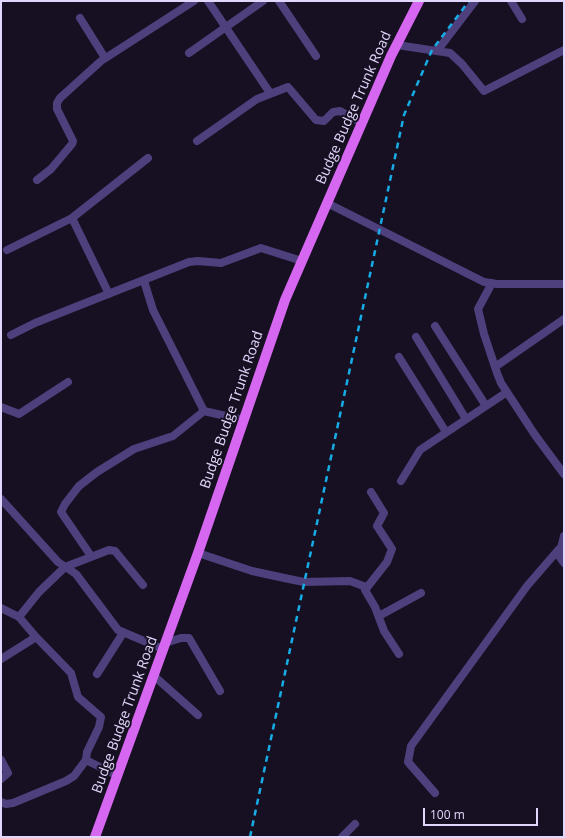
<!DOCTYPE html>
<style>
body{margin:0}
#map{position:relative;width:565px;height:838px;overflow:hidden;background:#171022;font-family:"Open Sans",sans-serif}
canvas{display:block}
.frame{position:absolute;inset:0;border:2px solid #e1d6fb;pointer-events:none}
.scale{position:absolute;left:423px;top:808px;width:115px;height:18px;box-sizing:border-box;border:2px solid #e1d6fb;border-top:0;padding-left:5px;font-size:12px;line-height:14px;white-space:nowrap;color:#e1d6fb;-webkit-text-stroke:3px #171022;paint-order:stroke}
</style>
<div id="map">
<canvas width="565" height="838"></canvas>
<div class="frame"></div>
<div class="scale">100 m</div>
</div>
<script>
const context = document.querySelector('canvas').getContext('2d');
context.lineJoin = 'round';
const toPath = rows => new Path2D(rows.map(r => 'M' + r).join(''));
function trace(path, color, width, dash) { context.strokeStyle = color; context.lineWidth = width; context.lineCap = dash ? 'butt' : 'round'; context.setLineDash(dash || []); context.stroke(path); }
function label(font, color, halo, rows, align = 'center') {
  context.font = font + ' "Open Sans",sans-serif'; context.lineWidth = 4; context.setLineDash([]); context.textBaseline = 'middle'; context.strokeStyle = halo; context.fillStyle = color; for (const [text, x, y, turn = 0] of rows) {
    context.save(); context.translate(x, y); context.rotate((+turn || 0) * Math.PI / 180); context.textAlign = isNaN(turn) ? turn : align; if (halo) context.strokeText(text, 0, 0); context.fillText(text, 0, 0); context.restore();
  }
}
trace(toPath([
 [208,1,270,93],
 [279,1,316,56],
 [511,1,522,19],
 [80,18,105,58],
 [397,45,450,53,462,64,484,91,564,50],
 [437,51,475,1],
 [189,53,263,1],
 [197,141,257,99,288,87,316,120,324,121,333,112,340,111,362,123],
 [37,180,51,169,72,144,73,141,57,109,57,103,60,98,101,61,194,1],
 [327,203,484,282,497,284,564,284],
 [72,218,109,294],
 [7,250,72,218,148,158],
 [492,283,478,309,484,334,497,373,501,383,535,435,564,474],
 [435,326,486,406],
 [11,335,35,323,189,262,198,261,221,263,261,248,302,261],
 [416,337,466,419],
 [399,357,446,432],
 [495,367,564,319],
 [1,407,19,414,68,382],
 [204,411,243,420],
 [401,481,420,450,507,392],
 [371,492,384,513,377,526,392,549,387,562,365,590,375,607,384,631,399,654],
 [1,499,58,562,76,574,118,630,163,649],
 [564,536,559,556,564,563],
 [198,553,252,571,289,579,304,582,350,581,366,587],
 [91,556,61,512,65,504,79,486,97,472,134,449,173,436,204,411,153,310,144,281],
 [1,608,19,617,36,637,71,673,78,697,101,717,99,727,87,752,86,760,118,776],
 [379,616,421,593],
 [19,617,39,592,65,567,109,550,115,551,143,585],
 [165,643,181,638,189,638,220,691],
 [1,659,36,637],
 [97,674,123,633],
 [154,676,198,715],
 [1,760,8,773,1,779],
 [435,793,408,762,411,746,527,586,559,549],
 [1,802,6,804,13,803,66,781,74,776,86,760],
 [342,837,355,824]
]), '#4d407d', 8);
trace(toPath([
 [95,837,198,553,285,300,391,56,419,1]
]), '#d667f0', 10);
trace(toPath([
 [250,837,404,115,432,50,469,1]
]), '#17ace6', 2.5, [6, 5]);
label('14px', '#e1d6fb', '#171022', [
 ["Budge Budge Trunk Road",354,108,-66],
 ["Budge Budge Trunk Road",232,410,-71],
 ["Budge Budge Trunk Road",125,715,-70]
]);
</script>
